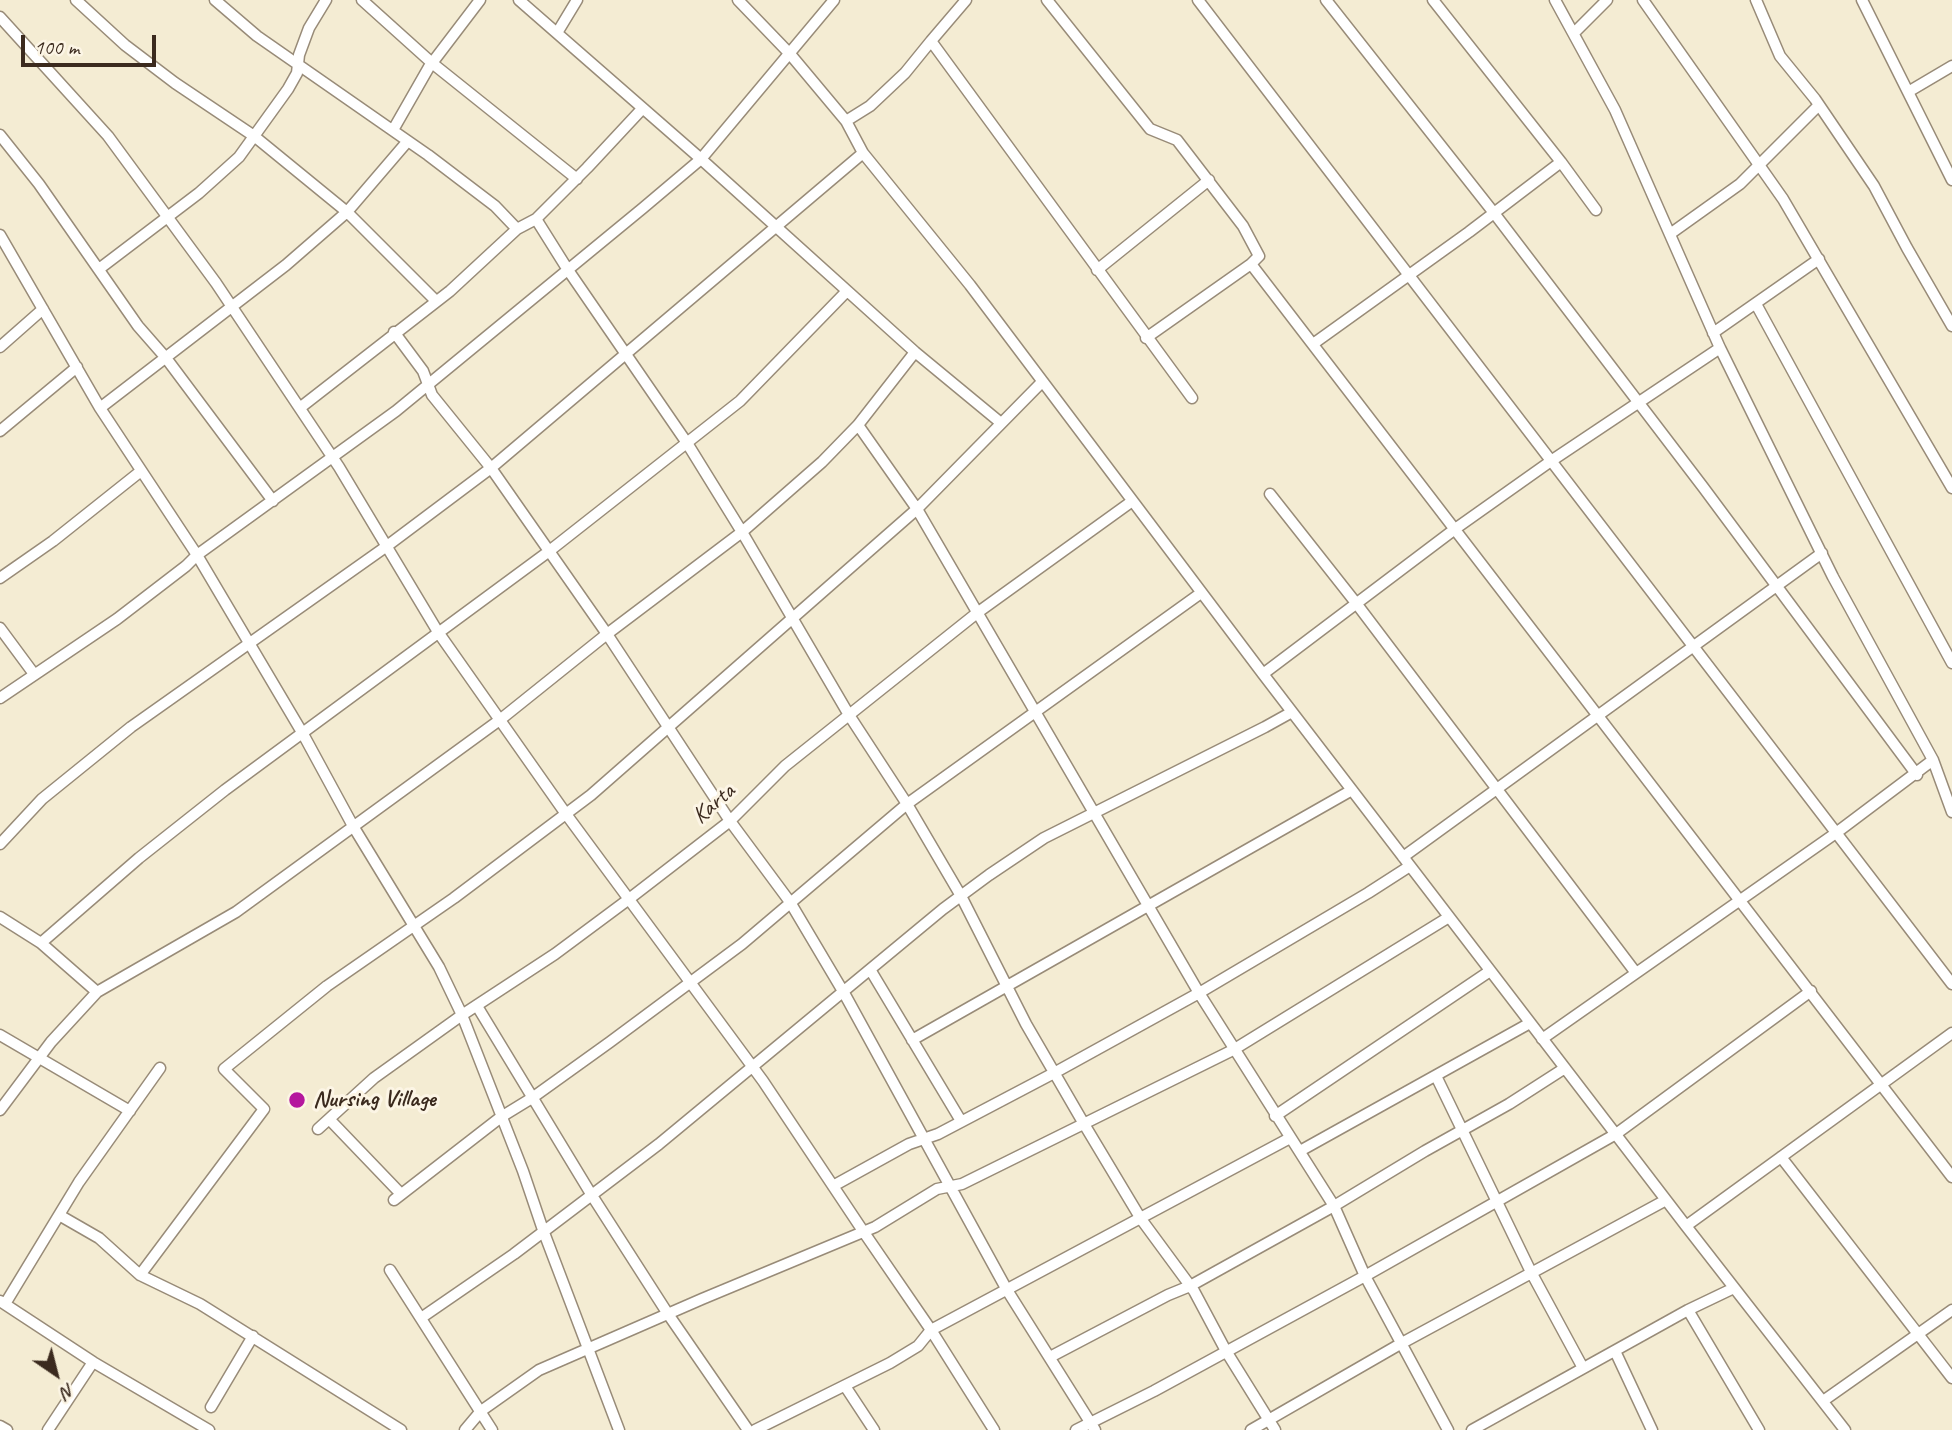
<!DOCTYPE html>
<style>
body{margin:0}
#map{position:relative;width:1952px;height:1430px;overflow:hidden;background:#f4ecd3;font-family:Caveat,sans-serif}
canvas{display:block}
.north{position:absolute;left:21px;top:1339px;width:70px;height:70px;-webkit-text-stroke:5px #fcf5e5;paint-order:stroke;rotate:145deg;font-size:19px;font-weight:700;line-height:28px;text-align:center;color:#3b2a1e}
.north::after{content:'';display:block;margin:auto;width:24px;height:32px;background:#3b2a1e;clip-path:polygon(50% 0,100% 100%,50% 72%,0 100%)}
.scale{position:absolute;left:21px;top:35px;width:135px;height:32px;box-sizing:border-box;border:4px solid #3b2a1e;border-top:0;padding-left:9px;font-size:21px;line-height:24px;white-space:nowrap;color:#3b2a1e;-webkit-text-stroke:5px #fcf5e5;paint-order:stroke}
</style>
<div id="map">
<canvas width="1952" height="1430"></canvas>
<div class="north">N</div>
<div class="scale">100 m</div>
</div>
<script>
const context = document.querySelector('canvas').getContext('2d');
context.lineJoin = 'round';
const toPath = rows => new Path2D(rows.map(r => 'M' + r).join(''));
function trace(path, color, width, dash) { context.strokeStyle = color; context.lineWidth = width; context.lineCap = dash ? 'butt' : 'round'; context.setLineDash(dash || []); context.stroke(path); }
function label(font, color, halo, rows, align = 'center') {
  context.font = font + ' Caveat,sans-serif'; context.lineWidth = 6; context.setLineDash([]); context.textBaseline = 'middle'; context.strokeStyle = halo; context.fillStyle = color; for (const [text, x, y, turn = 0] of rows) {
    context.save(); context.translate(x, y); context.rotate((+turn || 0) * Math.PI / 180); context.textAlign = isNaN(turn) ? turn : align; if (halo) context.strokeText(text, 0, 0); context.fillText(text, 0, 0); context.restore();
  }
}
const minor = toPath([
 [76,0,125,45,175,83,254,136,347,212,436,301],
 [215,0,257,36,428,155,495,206,517,229],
 [362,0,432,63,577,179],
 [519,0,701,159,915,352,1001,423],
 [738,0,790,54,846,121,863,153,970,285,1263,674,1686,1226,1845,1430],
 [1047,0,1150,129,1177,140,1243,226,1259,256,1251,264,1146,338],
 [1198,0,1952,984],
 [1326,0,1494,213,1703,487,1917,775],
 [1433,0,1561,162,1596,210],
 [1555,0,1615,110,1720,348,1833,577,1933,760,1952,812],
 [1643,0,1783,199,1952,488],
 [1756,0,1780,56,1815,99,1874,186,1907,248,1952,326],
 [1862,0,1952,180],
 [0,17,108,136,216,283,339,467,438,632,566,814,763,1081,863,1231,931,1330,994,1430],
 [557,33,577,0],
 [1574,33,1607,0],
 [931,41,966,0],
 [1908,92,1952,66],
 [846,121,870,106,905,73,931,41,1192,398],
 [393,130,429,67,480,0],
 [0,135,39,184,138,326,166,358,273,501],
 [536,219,568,270,687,443,742,532,849,715,907,804,961,896,1026,1024,1084,1124,1141,1219,1194,1291,1226,1351,1275,1430],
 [1670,234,1740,184,1819,105],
 [0,235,100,408,197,555,303,734,353,826,439,967,462,1015,523,1171,543,1230,619,1430],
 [1251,264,1952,1177],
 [99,269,199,193,239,157,288,89,297,73,299,55,309,28,326,0],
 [1097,270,1209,180],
 [1756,304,1952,663],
 [394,332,423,371,432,395,491,468,607,634,730,821,790,902,844,993,1007,1290,1095,1430],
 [1713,333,1819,259],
 [1313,344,1469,232,1561,162],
 [0,347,43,309],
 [301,407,450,291,517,229,536,219,587,168,642,109],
 [100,408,286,265,347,212,407,142],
 [858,425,917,509,1199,993,1334,1206,1365,1276,1448,1430],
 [0,431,77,367],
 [1270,494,1356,603,1636,973],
 [0,578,53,541,141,471],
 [0,628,34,674],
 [1263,674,1455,529,1551,461,1720,348],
 [0,698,117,619,186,566,197,555,396,411,643,208,701,159,834,0],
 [0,844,42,799,131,727,387,546,491,468,863,153],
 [1403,857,1822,553],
 [0,917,41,943,97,992],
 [41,943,139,858,225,790,548,552,740,401,847,291],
 [871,971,961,1121],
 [477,1006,591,1194,668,1314,748,1430],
 [0,1035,130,1111],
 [1542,1039,1836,833,1933,760],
 [912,1040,1352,790],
 [1436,1076,1531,1272,1583,1368],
 [0,1110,51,1042,97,992,236,912,501,719,607,634,742,532,822,462,858,425,915,352],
 [1275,1116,1490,971],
 [330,1120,401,1194],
 [318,1129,374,1078,462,1015,555,954,629,899,730,821,785,766,977,613,1131,502],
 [1300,1151,1530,1023],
 [1781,1157,1952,1378],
 [833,1186,909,1144,938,1134,1054,1073,1199,993,1368,893,1410,866],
 [394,1200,501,1117,532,1098,610,1042,742,944,907,804,1201,593],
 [59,1215,99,1238,140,1275,200,1304,401,1430],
 [1686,1226,1952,1033],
 [390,1270,492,1430],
 [140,1275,264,1109,224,1069,327,986,454,898,591,795,917,509,1042,382],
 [0,1301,93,1362,209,1430],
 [5,1304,79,1182,160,1068],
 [1688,1310,1759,1430],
 [421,1318,514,1254,659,1144,943,909,989,875,1044,838,1265,727,1292,712],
 [1615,1351,1652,1430],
 [1050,1357,1168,1295,1190,1286,1334,1206,1425,1151,1509,1104,1565,1068],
 [845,1386,874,1430],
 [1823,1401,1952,1310],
 [211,1407,253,1336],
 [0,1426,7,1430],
 [48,1430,93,1362],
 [465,1430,481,1411,539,1370,702,1299,875,1227,937,1189,962,1184,1233,1050,1449,917],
 [755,1430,890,1363,918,1346,931,1330,1290,1138],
 [1076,1430,1154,1391,1365,1276,1616,1134,1811,991],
 [1251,1430,1402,1343,1666,1200],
 [1472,1430,1688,1310,1734,1288]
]);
trace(minor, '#988b78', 13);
trace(minor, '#fff', 10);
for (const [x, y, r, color] of [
 [297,1100,9,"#b5179e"]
]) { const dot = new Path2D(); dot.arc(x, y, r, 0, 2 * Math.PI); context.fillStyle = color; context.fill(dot); trace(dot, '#fcf5e5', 2.5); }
label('24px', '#3b2a1e', '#fcf5e5', [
 ["Karta",714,804,-41]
]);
label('bold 24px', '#3b2a1e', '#fcf5e5', [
 ["Nursing Village",313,1100]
], 'left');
</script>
